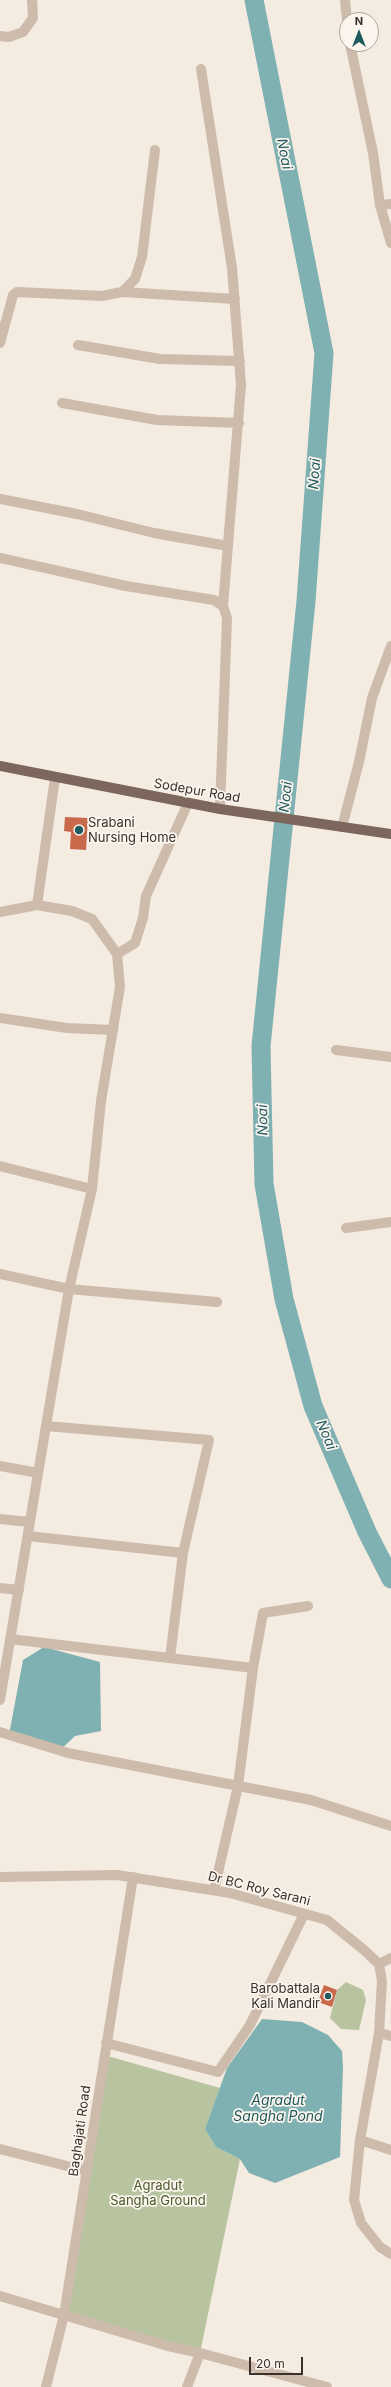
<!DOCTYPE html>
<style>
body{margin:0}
#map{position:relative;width:391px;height:2387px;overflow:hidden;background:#f4ebe1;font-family:Inter,sans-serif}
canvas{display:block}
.north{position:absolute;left:339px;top:12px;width:40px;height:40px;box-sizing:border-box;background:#fbf5ee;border:1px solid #aea6a0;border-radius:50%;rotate:0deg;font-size:11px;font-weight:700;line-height:16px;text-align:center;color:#3b302b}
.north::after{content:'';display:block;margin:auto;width:14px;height:18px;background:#1f5a5e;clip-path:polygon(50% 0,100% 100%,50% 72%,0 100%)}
.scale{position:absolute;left:249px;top:2357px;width:54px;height:18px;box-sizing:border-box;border:2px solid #3b302b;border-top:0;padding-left:5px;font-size:12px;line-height:14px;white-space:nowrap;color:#3b302b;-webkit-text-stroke:3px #fbf5ee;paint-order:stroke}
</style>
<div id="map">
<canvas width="391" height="2387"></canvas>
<div class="north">N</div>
<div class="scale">20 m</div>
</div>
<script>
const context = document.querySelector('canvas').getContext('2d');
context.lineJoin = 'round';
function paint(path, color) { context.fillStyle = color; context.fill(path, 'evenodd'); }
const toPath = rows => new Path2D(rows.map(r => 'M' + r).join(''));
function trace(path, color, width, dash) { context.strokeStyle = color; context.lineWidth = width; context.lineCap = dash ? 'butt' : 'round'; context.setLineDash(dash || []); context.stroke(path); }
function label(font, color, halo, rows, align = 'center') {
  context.font = font + ' Inter,sans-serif'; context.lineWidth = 3.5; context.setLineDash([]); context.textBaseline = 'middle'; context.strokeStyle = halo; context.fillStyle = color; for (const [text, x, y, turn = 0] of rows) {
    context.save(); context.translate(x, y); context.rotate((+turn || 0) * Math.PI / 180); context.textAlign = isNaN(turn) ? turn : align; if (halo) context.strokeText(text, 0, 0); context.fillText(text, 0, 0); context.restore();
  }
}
paint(toPath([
 [346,1982,363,1990,366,2000,359,2030,341,2029,330,2018,337,1990],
 [104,2055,220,2088,205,2129,216,2147,240,2159,200,2353,64,2315]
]), '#b8c4a0');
paint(toPath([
 [44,1647,100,1662,101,1731,75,1736,60,1750,9,1735,23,1660],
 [262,2019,302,2022,328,2035,342,2051,343,2067,340,2157,275,2183,249,2173,240,2159,216,2147,205,2129,227,2068]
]), '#7fb0b2');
trace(toPath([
 [254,0,324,353,306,601,261,1046,264,1184,284,1299,313,1406,367,1532,391,1579]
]), '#7fb0b2', 19);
paint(toPath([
 [65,817,88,818,86,850,70,849,71,832,64,831],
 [324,1985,337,1990,332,2007,318,2002]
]), '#c8694b');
trace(toPath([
 [0,36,9,37,23,32,33,18,32,0],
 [201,69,232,268,241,385,223,606],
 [380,205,391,204],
 [122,292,235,299],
 [0,343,13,295,17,292,102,296,122,292,135,279,142,257,155,150],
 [78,345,160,359,240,361],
 [62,403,157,420,239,423],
 [0,499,77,514,154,533,228,546],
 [0,558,126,586,214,600,223,606,227,618,220,809],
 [0,912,37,905,55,778],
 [117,954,135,943,143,918,146,896,188,803],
 [0,1018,67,1028,113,1030],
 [336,1050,391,1057],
 [0,1166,92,1189,101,1101,120,987,117,954,92,919,72,911,37,905],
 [346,1228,391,1222],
 [0,1274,69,1289,217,1302],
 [46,1426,209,1440,183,1553,170,1658],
 [0,1466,38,1473],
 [0,1519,30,1522],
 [28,1536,183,1553],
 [0,1588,19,1590],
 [10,1639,253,1668],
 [0,1700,69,1289,92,1189],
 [0,1732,68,1753,311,1800,391,1826],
 [214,1890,238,1786,253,1668,263,1613,308,1606],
 [379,1964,391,1958],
 [106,2043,218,2072,250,2025,304,1914],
 [360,2140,391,2150],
 [0,2149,87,2171],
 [0,2296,168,2346,200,2353,327,2387],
 [46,2387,64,2315,133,1877],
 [187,2387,200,2353]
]), '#cdbbac', 10);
trace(toPath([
 [345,0,347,20],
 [350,44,373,153,380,205,391,243],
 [342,827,359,762,372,698,391,646],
 [0,1877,117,1875,230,1893,327,1920,364,1950,379,1964,382,1981,379,2033,360,2140,354,2200,361,2223,380,2247,391,2254],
 [379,2033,391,2036]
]), '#cdbbac', 10);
trace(toPath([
 [0,766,220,809,391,834]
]), '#7d675c', 10);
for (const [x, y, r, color] of [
 [79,830,5,"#1f5a5e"],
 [328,1996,4,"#1f5a5e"]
]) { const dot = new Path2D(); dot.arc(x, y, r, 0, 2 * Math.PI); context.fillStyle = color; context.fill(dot); trace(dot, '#fbf5ee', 1.5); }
label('13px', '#3b302b', '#fbf5ee', [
 ["Sodepur Road",197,791,10],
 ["Dr BC Roy Sarani",259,1889,14],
 ["Baghajati Road",80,2131,-82]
]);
label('13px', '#3b302b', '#fbf5ee', [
 ["Srabani",88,823],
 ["Nursing Home",88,838],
 ["Barobattala",320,1989,"right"],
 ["Kali Mandir",320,2004,"right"]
], 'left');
label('13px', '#4a5a2e', '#fbf5ee', [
 ["Agradut",158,2186],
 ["Sangha Ground",158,2201]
]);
label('italic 14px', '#1f5a5e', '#fbf5ee', [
 ["Noai",284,154,79],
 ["Noai",315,474,-86],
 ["Noai",286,797,-84],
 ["Noai",263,1120,-91],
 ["Noai",326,1435,67],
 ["Agradut",278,2101],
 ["Sangha Pond",278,2117]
]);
</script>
